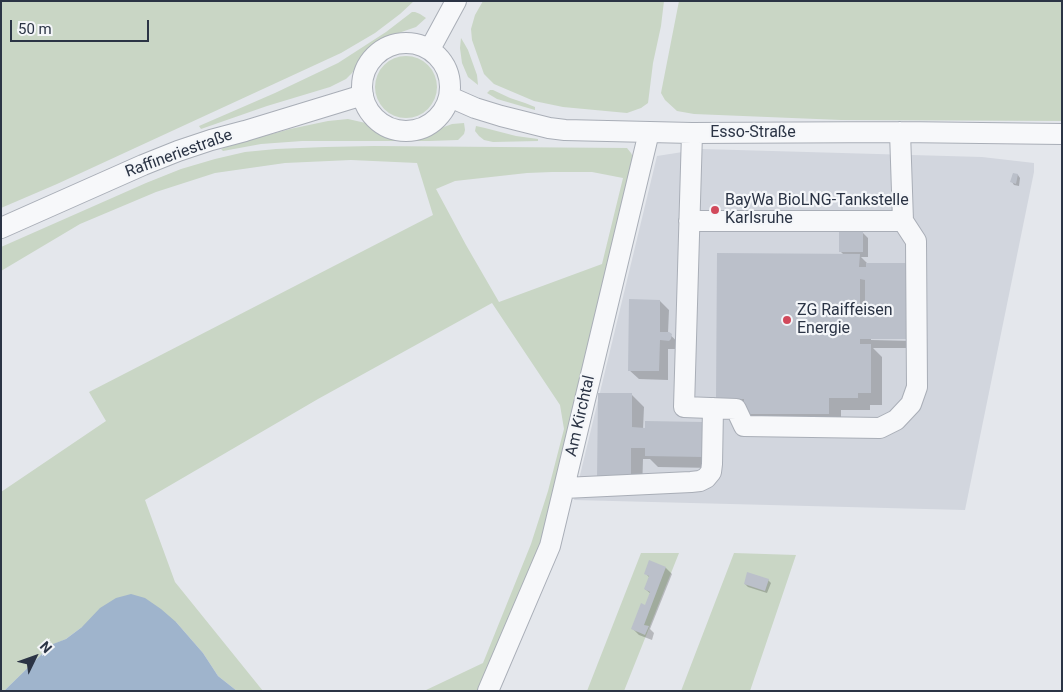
<!DOCTYPE html>
<meta charset="utf-8">
<style>
body{margin:0}
#map{position:relative;width:1063px;height:692px;overflow:hidden;background:#e4e7ec;font-family:Roboto,sans-serif}
canvas{display:block}
.frame{position:absolute;inset:0;border:2px solid #2b3445;pointer-events:none}
.north{position:absolute;left:10px;top:632px;width:50px;height:50px;-webkit-text-stroke:4px #f4f6f9;paint-order:stroke;rotate:48deg;font-size:14px;font-weight:700;line-height:20px;text-align:center;color:#2b3445}
.north::after{content:'';display:block;margin:auto;width:18px;height:22px;background:#2b3445;clip-path:polygon(50% 0,100% 100%,50% 72%,0 100%)}
.scale{position:absolute;left:10px;top:20px;width:139px;height:22px;box-sizing:border-box;border:2px solid #2b3445;border-top:0;padding-left:6px;font-size:15px;line-height:18px;white-space:nowrap;color:#2b3445;-webkit-text-stroke:4px #f4f6f9;paint-order:stroke}
</style>
<div id="map">
<canvas width="1063" height="692"></canvas>
<div class="frame"></div>
<div class="north">N</div>
<div class="scale">50 m</div>
</div>
<script>
const context = document.querySelector('canvas').getContext('2d');
context.lineJoin = 'round';
function paint(path, color) { context.fillStyle = color; context.fill(path, 'evenodd'); }
const toPath = rows => new Path2D(rows.map(r => 'M' + r).join(''));
function trace(path, color, width, dash) { context.strokeStyle = color; context.lineWidth = width; context.lineCap = dash ? 'butt' : 'round'; context.setLineDash(dash || []); context.stroke(path); }
function label(font, color, halo, rows, align = 'center') {
  context.font = font + ' Roboto,sans-serif'; context.lineWidth = 4.5; context.setLineDash([]); context.textBaseline = 'middle'; context.strokeStyle = halo; context.fillStyle = color; for (const [text, x, y, turn = 0] of rows) {
    context.save(); context.translate(x, y); context.rotate((+turn || 0) * Math.PI / 180); context.textAlign = isNaN(turn) ? turn : align; if (halo) context.strokeText(text, 0, 0); context.fillText(text, 0, 0); context.restore();
  }
}
paint(toPath([
 [702,149,982,157,1034,163,1034,172,965,510,574,500,657,156]
]), '#d2d6de');
paint(toPath([
 [1,1,414,1,400,14,375,33,341,53,57,184,1,208],
 [483,1,664,1,661,26,653,63,648,103,641,108,627,113,563,107,534,101,494,84,484,74,472,40,471,29,475,15],
 [679,1,1062,1,1062,121,841,120,694,114,677,111,665,100,661,93],
 [412,12,415,12,420,14,426,18,416,27,384,38,375,43,367,51,352,73,346,79,330,87,267,106,201,129,199,126,275,93,338,63,386,32],
 [461,38,464,43,468,50,477,75,478,85,468,77,462,63,460,48],
 '375 87a31 31 0 1 1 62 0a31 31 0 1 1-62 0Z',
 [490,90,493,90,510,98,525,103,535,107,535,110,497,99,487,93],
 [348,119,370,124,386,134,399,139,413,139,429,135,436,130,452,124,464,123,465,130,464,134,458,140,429,141,302,141,261,144,223,151,221,149,238,143,290,129,328,121],
 [476,126,485,128,516,136,538,139,538,141,493,142,484,140,479,136,475,131],
 [374,146,627,148,631,153,634,159,540,548,481,691,424,691,483,663,531,544,548,491,564,429,560,405,492,303,318,399,145,500,175,582,263,691,237,691,218,676,203,653,176,622,82,627,66,639,54,644,45,651,4,691,1,691,1,492,106,421,89,392,433,215,417,163,351,160,285,163,215,173,156,192,80,224,1,271,1,247,146,183,181,169,215,159,245,152,276,149,325,147],
 [552,172,592,172,623,178,602,264,499,302,466,245,436,189,455,181,527,173],
 [641,553,679,553,624,691,587,691],
 [734,553,796,555,750,691,681,691]
]), '#c9d6c5');
paint(toPath([
 [131,594,145,598,161,609,176,622,203,653,218,676,237,691,4,691,45,651,53,644,66,639,82,627,100,608,116,598]
]), '#9fb4cc');
paint(toPath([
 [1013,174,1018,175,1020,178,1019,186,1014,185,1012,182],
 [840,231,862,232,868,238,868,257,861,257,868,264,907,264,916,273,915,348,873,348,882,357,882,405,870,405,870,410,841,410,841,426,757,426,745,414,745,410,730,410,718,398,718,255,844,255,840,251],
 [871,338,913,338,913,341,871,340],
 [660,301,669,310,668,333,680,344,679,349,668,349,668,380,639,379,629,370],
 [632,395,644,407,643,429,703,424,714,468,658,467,650,459,643,459,642,491,610,490],
 [650,562,666,568,672,574,650,629,654,633,652,640,639,635,633,629,646,606,651,594,645,589,650,578,645,573],
 [768,580,771,583,767,593,748,587,745,584]
]), '#0003');
paint(toPath([
 [1013,173,1018,174,1016,184,1010,182],
 [839,230,863,230,863,252,839,252],
 [717,253,860,254,859,267,866,267,866,263,907,263,907,339,860,339,860,344,871,344,871,393,858,393,858,398,829,398,829,414,744,414,744,399,716,399],
 [860,279,865,280,865,311,860,311],
 [629,299,660,300,660,332,669,332,672,334,671,339,669,341,660,340,659,371,628,371],
 [598,393,632,393,632,427,645,428,645,421,703,422,703,457,645,456,645,448,631,448,631,479,597,479],
 [649,560,666,567,644,625,649,626,645,635,631,629,641,603,645,605,650,592,644,589,649,576,644,574],
 [747,572,769,579,765,591,744,584]
]), '#bbc0ca');
const minor = toPath([
 '362 87a44 44 0 1 1 88 0a44 44 0 1 1-88 0Z',
 [430,49,456,1],
 [450,97,475,108,501,116,549,128,565,130,692,133,900,132,1062,134],
 [692,133,684,407,736,409,744,426,880,428,896,420,911,404,917,387,916,241,903,221,900,132],
 [689,221,903,221],
 [1,228,143,165,178,151,211,140,245,131,363,95],
 [564,488,691,482,700,481,706,478,711,472,712,464,713,408],
 [488,691,550,546,649,132]
]);
trace(minor, '#a9aeb7', 22);
trace(minor, '#f7f8fa', 20);
for (const [x, y, r, color] of [
 [715,210,5,"#d1495b"],
 [787,320,5,"#d1495b"]
]) { const dot = new Path2D(); dot.arc(x, y, r, 0, 2 * Math.PI); context.fillStyle = color; context.fill(dot); trace(dot, '#f4f6f9', 2); }
label('16px', '#2b3445', '#f4f6f9', [
 ["Esso-Straße",753,133],
 ["Raffineriestraße",179,154,-20],
 ["Am Kirchtal",581,416,-77]
]);
label('16px', '#2b3445', '#f4f6f9', [
 ["BayWa BioLNG-Tankstelle",725,201],
 ["Karlsruhe",725,219],
 ["ZG Raiffeisen",797,311],
 ["Energie",797,329]
], 'left');
</script>
